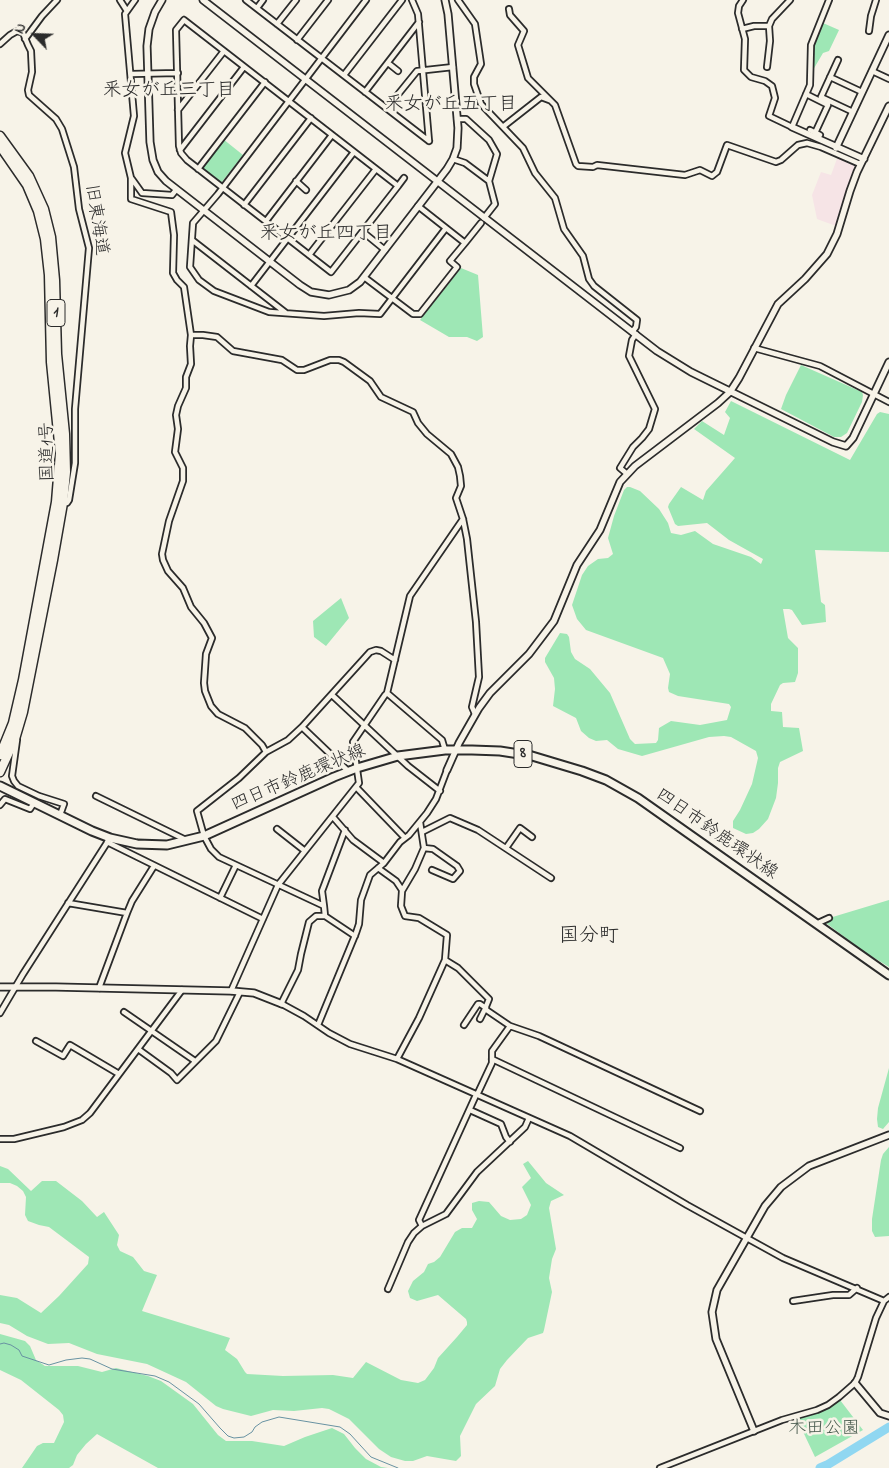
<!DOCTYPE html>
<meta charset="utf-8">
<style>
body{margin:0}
#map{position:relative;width:889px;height:1468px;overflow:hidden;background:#f7f3e8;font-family:"Indie Flower",sans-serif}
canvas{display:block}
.north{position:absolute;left:10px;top:10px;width:50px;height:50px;-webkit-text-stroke:4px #f7f3e8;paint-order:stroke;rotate:294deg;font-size:14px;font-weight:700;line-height:20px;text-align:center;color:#2b2b2b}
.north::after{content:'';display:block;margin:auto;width:18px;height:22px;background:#2b2b2b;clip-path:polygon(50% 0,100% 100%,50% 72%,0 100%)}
</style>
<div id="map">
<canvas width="889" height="1468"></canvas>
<div class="north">N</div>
</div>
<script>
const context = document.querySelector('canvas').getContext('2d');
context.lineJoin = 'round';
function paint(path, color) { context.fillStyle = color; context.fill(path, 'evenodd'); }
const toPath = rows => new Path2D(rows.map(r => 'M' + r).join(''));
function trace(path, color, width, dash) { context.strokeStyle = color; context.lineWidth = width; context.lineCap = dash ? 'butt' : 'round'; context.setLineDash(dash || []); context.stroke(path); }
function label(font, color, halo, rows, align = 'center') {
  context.font = font + ' "Indie Flower","Klee One",sans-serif'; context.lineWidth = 5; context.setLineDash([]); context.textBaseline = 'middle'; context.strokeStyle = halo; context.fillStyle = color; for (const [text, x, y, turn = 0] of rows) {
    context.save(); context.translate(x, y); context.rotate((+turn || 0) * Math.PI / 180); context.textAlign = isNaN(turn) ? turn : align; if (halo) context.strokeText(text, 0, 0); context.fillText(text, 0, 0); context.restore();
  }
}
paint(toPath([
 [838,156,855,164,836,226,817,219,812,195,821,172,831,175]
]), '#f6e4e6');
paint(toPath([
 [823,23,839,30,829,51,823,53,813,70,812,63,815,39],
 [223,139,243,155,221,183,219,183,202,170,202,167],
 [461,268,478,275,483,337,477,341,467,337,449,337,420,320],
 [801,365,862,392,863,395,862,402,847,433,841,437,834,437,781,409,786,395],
 [731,401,850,460,877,414,880,412,889,414,889,552,815,550,821,602,825,605,826,622,802,625,792,610,789,609,783,609,788,638,798,648,798,673,795,682,783,683,780,685,771,704,771,711,782,712,783,727,799,728,803,751,780,762,778,768,778,783,776,798,768,819,759,829,753,833,746,834,733,828,733,821,740,810,752,784,758,758,756,751,731,737,724,736,709,737,642,756,618,749,607,740,596,741,589,738,581,731,576,718,553,706,555,689,554,678,545,662,545,658,560,633,567,634,569,637,571,652,575,659,590,669,610,693,630,739,635,744,656,743,658,740,659,728,671,721,700,725,727,720,731,707,729,704,678,696,669,692,668,688,670,674,663,658,586,630,577,619,572,605,582,575,588,566,598,559,608,558,613,554,608,538,614,516,624,490,627,487,630,487,640,491,659,509,668,523,671,533,681,535,695,531,713,544,751,557,761,564,763,559,729,540,707,523,678,526,675,524,668,507,669,504,681,487,703,500,706,491,735,458,694,429,702,421,724,435,730,418,725,412],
 [341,598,349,618,326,646,314,637,313,621],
 [889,900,889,967,863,951,826,923,826,919],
 [889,1068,889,1122,883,1129,878,1127,877,1119,878,1108],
 [889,1147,889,1236,875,1237,872,1231,872,1219,881,1160,883,1154],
 [528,1161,546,1183,564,1195,551,1201,549,1208,556,1249,552,1259,549,1278,552,1292,544,1330,543,1333,528,1338,507,1360,500,1369,495,1386,476,1404,460,1436,461,1456,456,1461,427,1456,413,1461,405,1461,391,1457,379,1449,349,1419,329,1409,322,1408,294,1411,273,1410,251,1416,223,1409,216,1406,186,1382,147,1364,97,1354,69,1343,48,1344,27,1336,9,1325,0,1323,0,1295,17,1298,41,1313,59,1296,88,1264,89,1257,49,1227,39,1225,28,1221,25,1215,26,1197,23,1191,17,1186,10,1183,0,1183,0,1166,8,1169,31,1191,42,1181,56,1181,82,1201,97,1217,104,1212,119,1235,117,1245,120,1251,133,1257,144,1271,157,1275,142,1311,230,1338,225,1350,237,1359,245,1372,247,1374,283,1376,333,1375,353,1378,366,1362,401,1380,418,1383,425,1380,434,1368,438,1358,457,1337,467,1325,467,1322,466,1319,438,1295,417,1301,410,1298,408,1291,413,1281,424,1272,428,1264,434,1262,440,1257,455,1232,462,1228,472,1228,477,1219,472,1210,472,1203,479,1201,489,1202,501,1216,510,1220,521,1219,527,1215,531,1205,522,1187,531,1178,523,1164],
 [0,1334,25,1341,30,1346,36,1360,45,1366,78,1366,102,1372,116,1368,148,1376,161,1381,193,1404,218,1435,226,1441,252,1441,284,1446,305,1437,332,1428,344,1434,355,1448,366,1459,381,1467,388,1468,158,1468,97,1434,86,1444,77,1455,73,1465,69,1468,22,1468,37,1446,43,1443,54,1443,64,1422,63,1415,59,1410,21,1380,0,1370],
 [840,1400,863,1430,815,1457,797,1419,829,1407]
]), '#9ee7b5');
trace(toPath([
 [0,1344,4,1343,11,1345,19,1350,22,1356,49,1365,66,1360,82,1358,90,1359,112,1369,155,1376,169,1382,199,1404,220,1428,228,1436,234,1438,244,1437,252,1432,255,1427,262,1422,279,1417,340,1427,350,1434,371,1457,398,1468]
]), '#6892a2', 1);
trace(toPath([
 [820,1468,827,1465,889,1427]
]), '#90d7f1', 9);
const minor = toPath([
 [120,0,127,11],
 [135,0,125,14,134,116,125,153,131,178,131,199,171,212,174,235,173,273,177,280,184,287,191,335,190,346,191,364,186,377,186,388,178,406,176,415,178,429,175,452,183,468,183,481,169,521,162,554,163,560,168,571,183,588,191,607,204,623,212,638,206,654,204,683,205,691,211,706,218,714,245,728,262,745,266,752],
 [246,0,429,141],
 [366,0,218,194,193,223,190,267,199,280,214,291,269,312,324,316,359,313,380,314,446,228],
 [412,0,418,14,429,141],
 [458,0,475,24,481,64,474,77,474,84,481,104,523,148,535,173,555,198,564,229,583,256,589,279,594,286,637,320,636,327,632,332],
 [743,0,739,6,738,13,745,39,744,70,751,77,765,81,772,86,775,98,769,116,792,127,810,85,811,45,829,0],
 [257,8,263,0],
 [509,9,510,15,524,31,518,45,528,78,555,105,576,164,578,166,593,167,597,165,685,175,700,170,712,176,717,172,727,145,776,162,781,160,798,145,807,143,821,147,860,164],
 [184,20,398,186,331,272,187,160,181,153,179,146,176,30,184,20],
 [277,24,296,0],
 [742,29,754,26,769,26,772,19,790,0],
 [869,31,871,16,876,0],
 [25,39,42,16,57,0],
 [297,40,328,0],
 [0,44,10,35,17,31,23,33,28,45,31,51,32,72,28,90,29,95,56,119,62,129,74,167,79,209,89,248,75,409,75,463,69,500,67,503,63,503],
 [838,60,821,97,853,112],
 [388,63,398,71],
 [767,67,770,41,769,26],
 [872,71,889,79],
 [131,74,178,73],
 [344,75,402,0],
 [830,77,862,92],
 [365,92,419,22],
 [806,94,828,105,815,133],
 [387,108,417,71,453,67],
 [178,110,224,51],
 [457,119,466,119,489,140,497,154,489,181,495,204,484,218],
 [504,126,541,97,549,100],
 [810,130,820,135],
 [180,150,244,67],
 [453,159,465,163,489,181],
 [198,169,265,82],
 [132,179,142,193,172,195,176,190],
 [296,181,306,190],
 [398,186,404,178],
 [244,205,311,118],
 [266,221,332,135],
 [363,232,385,250],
 [192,240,286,313],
 [465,243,481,223],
 [309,255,376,169],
 [364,277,413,314,420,314,457,267,450,261,465,243,418,206],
 [251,286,354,152],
 [191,335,203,335,217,337,233,351,282,360,297,370,304,370,330,360,339,360,344,362,370,381,381,397,413,412,418,423,427,434,451,454,458,467,460,476,461,486,456,498,463,519,467,539,476,622,479,677,472,707,475,714],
 [754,348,820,366,889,402],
 [626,473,620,468,633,447,642,438,649,429,655,409,629,356,632,340,636,334],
 [387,693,442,740,445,750],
 [332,695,408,766,440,791],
 [302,727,348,771],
 [17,740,12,776,14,781,18,786,39,796,64,804,60,815],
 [356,787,405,838],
 [96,796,186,840],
 [0,805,5,799,30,809,34,803],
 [333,817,353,840,384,863],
 [277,829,305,851],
 [422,832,450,818,478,830,551,878],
 [107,842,263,919],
 [424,848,433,849,457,866,460,871,453,879,432,870],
 [506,848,520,828,532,837],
 [378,868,396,881,402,890],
 [220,898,236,865],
 [68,903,127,913,132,901,154,866],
 [324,906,322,891,345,830],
 [325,916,355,936],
 [816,924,829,918],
 [445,960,458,968,489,999,485,1009,510,1026,539,1036,700,1111],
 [99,988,127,913],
 [231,991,278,885,359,783,353,742,385,695,387,693,410,596,463,519],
 [281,1004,298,970,301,954,309,922,316,916,325,916,324,906,219,857,211,849,204,836,197,811,239,778,266,752,288,740,302,727,370,652,376,650,381,651,395,660],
 [282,1004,304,1016,329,1033,350,1044,397,1059,570,1136,687,1205,783,1258,884,1301],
 [124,1012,195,1061],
 [0,1013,23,974,110,838],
 [480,1019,485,1009],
 [318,1025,356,933,359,924,361,900,370,875,384,863,400,842,409,835,427,813,436,799,447,770],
 [464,1025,478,1004,480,1004,486,1008],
 [36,1041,63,1056,70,1045,119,1074],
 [138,1049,171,1073,177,1080,216,1041,240,992],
 [397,1059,419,1018,445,960,447,935,419,918,405,916,401,906,402,891,415,869,424,848,420,822],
 [492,1059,680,1148],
 [477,1095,492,1063,492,1051,510,1026],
 [470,1110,501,1124,506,1137,510,1142],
 [0,1139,14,1139,64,1127,82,1120,90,1113,182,990],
 [422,1226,419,1220,476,1095],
 [388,1289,408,1242,414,1233,422,1226,446,1214,477,1172,525,1127,529,1118],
 [793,1301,833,1295,849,1295,857,1288],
 [660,1468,782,1420,817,1410,828,1405,839,1397,855,1383,858,1377,876,1318,884,1301,889,1297]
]);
const tertiary = toPath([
 [162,0,155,12,149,29,147,46,150,142,153,160,158,172,166,181,300,285,311,292,329,295,349,290,360,282,447,169,453,159,457,148,458,128,448,14,445,0],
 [203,0,657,351,691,372,833,442,846,446,853,438,889,362],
 [792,127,864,159],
 [836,148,889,35],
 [447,770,459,743,479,708,490,693,529,654,554,621,577,565,600,530,620,482,635,466,718,403,730,392,739,378,778,304,805,279,827,254,837,234,850,191,857,172,889,106],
 [0,987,56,987,231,991,254,993,282,1004],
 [855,1383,880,1413,889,1416],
 [754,1431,716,1339,712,1312,717,1290,765,1206,781,1187,809,1166,889,1135]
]);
const primary = toPath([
 [0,786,92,831,110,838,137,844,167,845,204,836,334,777,357,768,398,756,445,750,472,750,500,751,532,756,582,771,606,780,638,798,889,975]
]);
const trunk = toPath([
 [0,136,29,176,44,209,51,237,55,280,57,354,65,434,66,472,63,503,53,560,23,712,15,739,0,772],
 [0,146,27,185,38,211,45,239,49,275,51,362,60,453,56,502,23,680,13,723,0,755]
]);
trace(minor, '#2b2b2b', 8);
trace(tertiary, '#2b2b2b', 9);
trace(primary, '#2b2b2b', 11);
trace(trunk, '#2b2b2b', 11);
trace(minor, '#f7f3e8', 4.5);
trace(tertiary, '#f7f3e8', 5.5);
trace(primary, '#f7f3e8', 7);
trace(trunk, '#f7f3e8', 8);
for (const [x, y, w] of [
 [56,313,18],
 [523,754,18]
]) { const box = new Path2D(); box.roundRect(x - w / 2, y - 13.5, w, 27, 4); context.fillStyle = '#f7f3e8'; context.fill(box); trace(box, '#2b2b2b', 1); }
label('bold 16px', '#2b2b2b', null, [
 ["1",56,313],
 ["8",523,754]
]);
label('18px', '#2b2b2b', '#f7f3e8', [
 ["旧東海道",95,220,81],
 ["国道1号",49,452,-91],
 ["四日市鈴鹿環状線",299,779,-23],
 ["四日市鈴鹿環状線",716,835,35]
]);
label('18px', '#485a4e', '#f7f3e8', [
 ["木田公園",824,1430]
]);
label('19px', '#2b2b2b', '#f7f3e8', [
 ["釆女が丘三丁目",169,92],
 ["釆女が丘五丁目",451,106],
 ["釆女が丘四丁目",326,235]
]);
label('20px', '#2b2b2b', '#f7f3e8', [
 ["国分町",589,938]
]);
</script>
